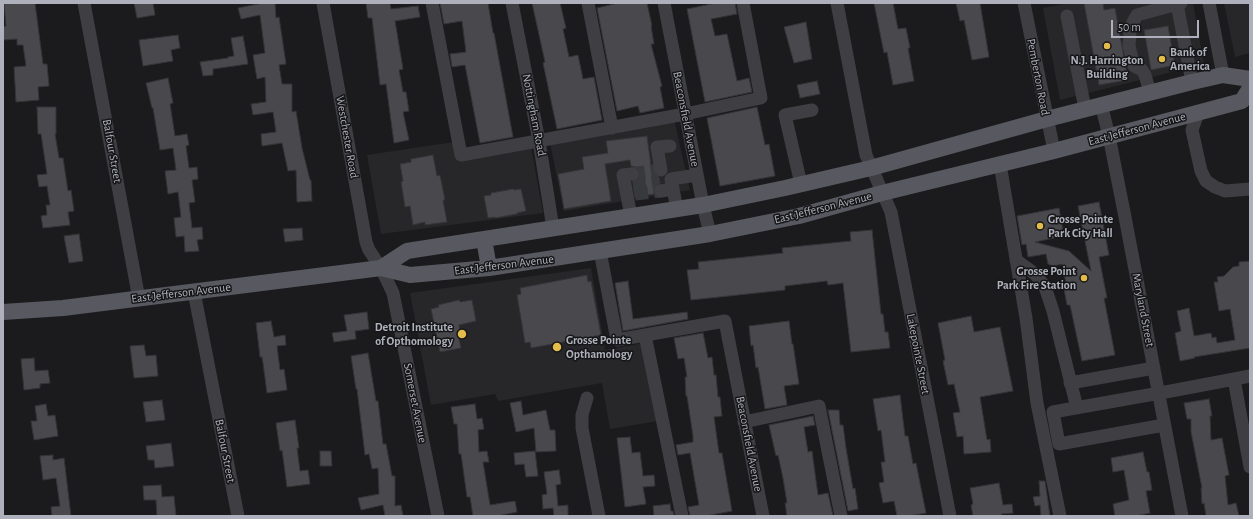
<!DOCTYPE html>
<style>
body{margin:0}
#map{position:relative;width:1253px;height:519px;overflow:hidden;background:#1b1b1d;font-family:"Alegreya Sans",sans-serif}
canvas{display:block}
.frame{position:absolute;inset:0;border:4px solid #aeb1bb;pointer-events:none}
.scale{position:absolute;left:1111px;top:20px;width:88px;height:18px;box-sizing:border-box;border:2px solid #aeb1bb;border-top:0;padding-left:5px;font-size:12px;line-height:14px;white-space:nowrap;color:#aeb1bb;-webkit-text-stroke:3px #161618;paint-order:stroke}
</style>
<div id="map">
<canvas width="1253" height="519"></canvas>
<div class="frame"></div>
<div class="scale">50 m</div>
</div>
<script>
const context = document.querySelector('canvas').getContext('2d');
context.lineJoin = 'round';
function paint(path, color) { context.fillStyle = color; context.fill(path, 'evenodd'); }
const toPath = rows => new Path2D(rows.map(r => 'M' + r).join(''));
function trace(path, color, width, dash) { context.strokeStyle = color; context.lineWidth = width; context.lineCap = dash ? 'butt' : 'round'; context.setLineDash(dash || []); context.stroke(path); }
function label(font, color, halo, rows, align = 'center') {
  context.font = font + ' "Alegreya Sans",sans-serif'; context.lineWidth = 3; context.setLineDash([]); context.textBaseline = 'middle'; context.strokeStyle = halo; context.fillStyle = color; for (const [text, x, y, turn = 0] of rows) {
    context.save(); context.translate(x, y); context.rotate((+turn || 0) * Math.PI / 180); context.textAlign = isNaN(turn) ? turn : align; if (halo) context.strokeText(text, 0, 0); context.fillText(text, 0, 0); context.restore();
  }
}
paint(toPath([
 [1069,3,1193,3,1204,64,1060,100,1043,8],
 [1224,3,1250,3,1250,53,1235,57],
 [674,119,690,190,564,211,550,143],
 [454,142,459,159,531,146,543,213,381,234,367,155],
 [591,268,605,350,644,343,658,421,610,429,602,383,498,401,495,394,431,405,410,293]
]), '#27272a');
const building = toPath([
 [16,3,35,3,43,64,47,64,49,86,38,87,39,100,16,102,14,67,26,66,23,45,17,45,17,39,3,40,3,27,6,26,4,4,16,3],
 [134,3,153,3,155,15,137,18,134,3],
 [263,3,275,3,276,18,279,17,286,64,279,65,282,84,292,84,292,112,296,111,302,148,310,180,311,180,312,201,297,202,296,170,288,171,282,143,262,146,261,134,276,132,273,112,253,115,251,104,266,102,265,77,257,79,253,55,265,53,260,15,241,19,238,8,263,3],
 [366,3,390,3,391,9,418,6,420,17,395,21,403,69,399,70,403,92,406,92,409,111,403,112,409,140,394,143,386,84,380,85,372,18,368,18,366,3],
 [440,3,488,3,493,33,494,33,513,137,480,143,465,65,452,67,450,54,466,52,462,21,444,24,440,3],
 [532,3,560,3,566,28,563,29,569,57,578,55,583,79,594,77,602,120,557,129,543,63,545,62,532,3],
 [614,3,647,3,652,26,651,26,654,44,651,44,662,86,660,87,664,108,640,113,638,106,617,111,597,8,614,4,614,3],
 [716,3,735,3,737,14,711,19,715,36,727,34,737,81,749,78,752,92,705,102,687,9,716,3],
 [874,3,893,3,898,29,906,28,910,48,908,48,914,81,893,85,887,52,884,53,874,3],
 [956,3,980,3,989,57,972,60,964,20,960,21,956,3],
 [1084,3,1103,3,1104,10,1115,8,1128,80,1099,85,1084,3],
 [806,22,812,59,794,63,784,27,806,22],
 [1168,26,1175,65,1151,70,1144,30,1168,26],
 [178,35,180,48,171,50,173,61,143,66,139,40,178,35],
 [243,36,248,64,213,69,213,75,203,76,200,62,228,58,228,57,234,56,231,38,243,36],
 [168,78,173,103,170,104,175,136,187,134,189,145,186,146,189,168,197,167,198,179,192,180,195,202,189,203,192,228,202,227,203,239,197,240,199,251,185,252,184,236,176,237,174,218,181,217,178,192,168,194,165,171,176,170,173,148,160,150,153,108,152,108,146,83,168,78],
 [817,81,820,94,800,98,797,85,817,81],
 [37,107,56,107,56,134,55,134,59,158,63,158,68,191,71,190,74,211,68,212,70,225,43,228,41,216,47,215,46,205,50,205,47,186,39,187,37,175,47,174,41,134,38,134,37,107],
 [757,107,765,145,769,144,775,176,720,186,707,118,757,107],
 [647,136,651,166,655,175,659,178,660,183,654,188,654,194,635,197,633,182,639,178,640,173,636,167,631,166,630,160,605,164,611,201,564,209,558,174,584,169,582,157,608,153,606,141,647,136],
 [433,155,437,176,440,175,445,200,443,200,447,222,425,225,425,222,413,225,410,206,405,207,401,182,403,181,400,164,411,162,411,159,433,155],
 [513,189,514,190,521,189,526,211,517,213,517,214,495,218,495,217,488,218,484,196,491,195,491,193,513,189],
 [1099,202,1109,255,1099,257,1107,298,1104,298,1115,355,1082,361,1070,305,1067,305,1063,284,1066,283,1062,264,1053,266,1048,264,1046,254,1028,257,1026,244,1022,245,1017,216,1059,208,1064,236,1035,242,1069,251,1091,271,1078,206,1099,202],
 [302,228,303,240,285,242,283,229,302,228],
 [872,230,881,314,883,314,885,332,888,332,890,348,851,352,843,283,828,285,827,281,785,286,785,290,691,300,687,270,699,269,698,262,783,253,782,248,851,241,850,232,872,230],
 [79,234,83,261,69,263,64,236,79,234],
 [1250,261,1250,348,1194,357,1195,358,1180,361,1175,333,1181,331,1177,311,1189,308,1194,336,1211,333,1212,338,1216,337,1217,343,1235,340,1230,309,1219,311,1214,282,1218,282,1217,277,1224,276,1233,267,1239,266,1239,262,1250,261],
 [587,275,588,282,591,281,601,335,531,348,530,342,525,343,517,295,521,294,520,288,587,275],
 [628,281,633,319,687,312,688,319,623,331,615,283,628,281],
 [459,300,460,302,472,300,476,321,459,325,461,334,458,334,461,348,440,352,431,309,439,307,438,305,459,300],
 [367,312,369,329,355,331,356,339,334,342,332,333,347,331,344,315,367,312],
 [971,316,974,332,1000,327,1013,391,980,397,987,440,990,439,991,452,964,454,963,436,957,437,953,413,960,412,954,384,948,385,943,361,945,360,938,323,971,316],
 [271,321,274,337,285,335,286,345,277,346,280,370,284,369,287,390,267,393,263,363,262,357,260,357,256,323,271,321],
 [789,321,792,344,793,344,799,384,784,386,787,405,765,409,758,367,756,368,753,345,751,346,749,326,789,321],
 [703,333,708,358,712,357,714,375,716,375,718,397,720,397,722,416,714,417,719,453,722,453,732,511,706,516,690,516,688,507,699,505,690,453,678,455,676,445,693,442,693,436,687,396,686,396,685,377,687,377,684,358,678,359,674,338,703,333],
 [144,345,146,356,156,355,158,376,134,378,130,346,144,345],
 [368,353,376,401,378,401,383,444,386,444,392,476,395,476,395,506,401,505,403,516,385,516,383,505,361,510,358,498,379,494,378,468,372,469,369,454,365,455,357,389,356,389,351,356,368,353],
 [34,358,35,371,48,370,50,383,40,384,40,388,24,390,21,359,34,358],
 [900,395,905,436,908,436,913,464,916,463,926,513,909,516,897,516,894,501,883,503,879,483,884,482,881,462,885,462,881,430,878,431,873,399,900,395],
 [1209,399,1212,416,1210,416,1211,440,1222,438,1229,475,1225,476,1228,505,1236,503,1239,516,1206,516,1204,503,1202,504,1201,488,1202,488,1191,432,1191,419,1187,419,1184,403,1209,399],
 [162,400,165,420,146,422,143,402,162,400],
 [521,401,523,415,546,410,550,430,555,430,556,451,536,452,534,428,516,432,510,403,521,401],
 [46,404,48,416,55,415,58,436,34,440,31,421,37,421,35,406,46,404],
 [475,404,477,419,482,418,484,429,478,430,479,452,487,451,489,462,483,462,490,505,515,501,517,512,497,516,473,516,470,497,467,497,461,454,459,454,457,424,454,424,451,407,475,404],
 [828,410,839,410,840,425,843,425,846,448,853,489,855,488,858,509,848,511,828,410],
 [813,416,815,425,804,427,808,452,812,451,818,495,828,493,833,516,787,516,785,503,787,503,783,478,778,455,776,456,769,425,813,416],
 [295,420,299,448,297,448,300,471,308,470,310,484,287,487,282,450,280,451,276,423,295,420],
 [630,437,632,453,640,452,643,476,654,475,655,486,643,487,646,504,625,507,617,438,630,437],
 [171,443,174,466,155,468,154,460,148,460,146,446,171,443],
 [320,451,331,451,332,466,320,466,320,451],
 [535,451,538,476,526,477,524,464,515,465,514,453,535,451],
 [1143,452,1147,472,1149,472,1152,490,1146,491,1150,513,1136,516,1115,516,1113,504,1129,500,1124,470,1113,472,1111,458,1143,452],
 [53,455,53,460,64,458,71,516,52,516,51,507,60,506,56,478,43,480,40,456,53,455],
 [559,470,561,484,556,485,558,506,568,505,568,516,554,516,553,508,543,509,542,495,547,494,544,472,559,470],
 [1039,481,1045,481,1050,516,1041,516,1040,505,1035,506,1033,497,1040,496,1039,481],
 [999,483,1003,505,1012,504,1013,513,1001,514,1002,516,973,516,971,505,973,504,970,488,999,483],
 [161,485,162,497,174,496,176,516,157,516,156,500,144,500,143,486,161,485],
 [670,504,671,511,673,511,674,516,654,516,653,506,670,504]
]);
paint(building, '#48484d');
trace(building, '#353538', 1);
trace(toPath([
 [632,174,658,170],
 [633,185,659,181],
 [635,194,661,191]
]), '#38393d', 13, [13, 6]);
trace(toPath([
 [84,3,139,299],
 [323,3,366,242,369,250,381,268,393,293,438,516],
 [432,3,461,155,685,114,761,98,743,3],
 [512,3,539,141,553,228],
 [588,3,612,128],
 [664,3,703,205,710,234],
 [837,3,866,155,891,212,950,516],
 [1024,3,1054,151],
 [1209,3,1223,75],
 [1177,4,1192,82],
 [1067,16,1085,109],
 [1150,92,1145,75,1142,70,1134,66,1129,46,1130,32,1133,22,1137,15,1181,3],
 [1101,104,1109,136,1125,217,1182,516],
 [1198,113,1192,130,1201,171,1206,181,1215,187,1225,191,1250,189],
 [1000,164,1026,318,1037,403,1060,516],
 [661,170,657,147,670,146],
 [801,184,785,115,812,110],
 [661,191,673,189],
 [677,209,671,179,697,175],
 [631,216,623,175,632,174],
 [600,251,617,340,725,321,763,516],
 [1016,260,1035,274,1045,287,1053,311,1077,408],
 [194,292,238,516],
 [645,335,682,516],
 [1234,379,1250,467],
 [1070,383,1154,368],
 [587,398,582,415,582,428,599,516],
 [744,422,819,406,841,516],
 [1164,425,1059,444,1053,412,1171,391,1250,376]
]), '#3e3e43', 13);
trace(toPath([
 [484,239,489,268],
 [381,268,407,251,703,205,785,188,871,168,1047,119,1192,82,1223,75,1250,79],
 [3,312,63,308,381,268,410,275,489,268,710,234,799,216,882,193,1054,151,1242,101,1250,88]
]), '#585960', 16);
for (const [x, y, r, color] of [
 [1107,46,4,"#e4bc4b"],
 [1162,59,4,"#e4bc4b"],
 [1040,226,4,"#e4bc4b"],
 [1084,278,4,"#e4bc4b"],
 [462,334,5,"#e4bc4b"],
 [557,347,5,"#e4bc4b"]
]) { const dot = new Path2D(); dot.arc(x, y, r, 0, 2 * Math.PI); context.fillStyle = color; context.fill(dot); trace(dot, '#161618', 1.5); }
label('bold 12px', '#aeb1bb', '#161618', [
 ["Bank of",1170,52],
 ["America",1170,66],
 ["N.J. Harrington",1107,60,"center"],
 ["Building",1107,74,"center"],
 ["Grosse Pointe",1048,219],
 ["Park City Hall",1048,233],
 ["Grosse Point",1076,271,"right"],
 ["Park Fire Station",1076,285,"right"],
 ["Detroit Institute",453,327,"right"],
 ["of Opthomology",453,341,"right"],
 ["Grosse Pointe",566,340],
 ["Opthamology",566,354]
], 'left');
label('12px', '#aeb1bb', '#161618', [
 ["Pemberton Road",1038,77,79],
 ["Nottingham Road",534,115,79],
 ["Beaconsfield Avenue",686,119,79],
 ["East Jefferson Avenue",1137,129,-15],
 ["Westchester Road",347,137,80],
 ["Balfour Street",112,151,80],
 ["East Jefferson Avenue",823,208,-14],
 ["East Jefferson Avenue",504,265,-7],
 ["East Jefferson Avenue",181,293,-7],
 ["Maryland Street",1143,310,79],
 ["Lakepointe Street",918,354,79],
 ["Somerset Avenue",415,403,79],
 ["Beaconsfield Avenue",749,444,79],
 ["Balfour Street",225,451,79]
]);
</script>
